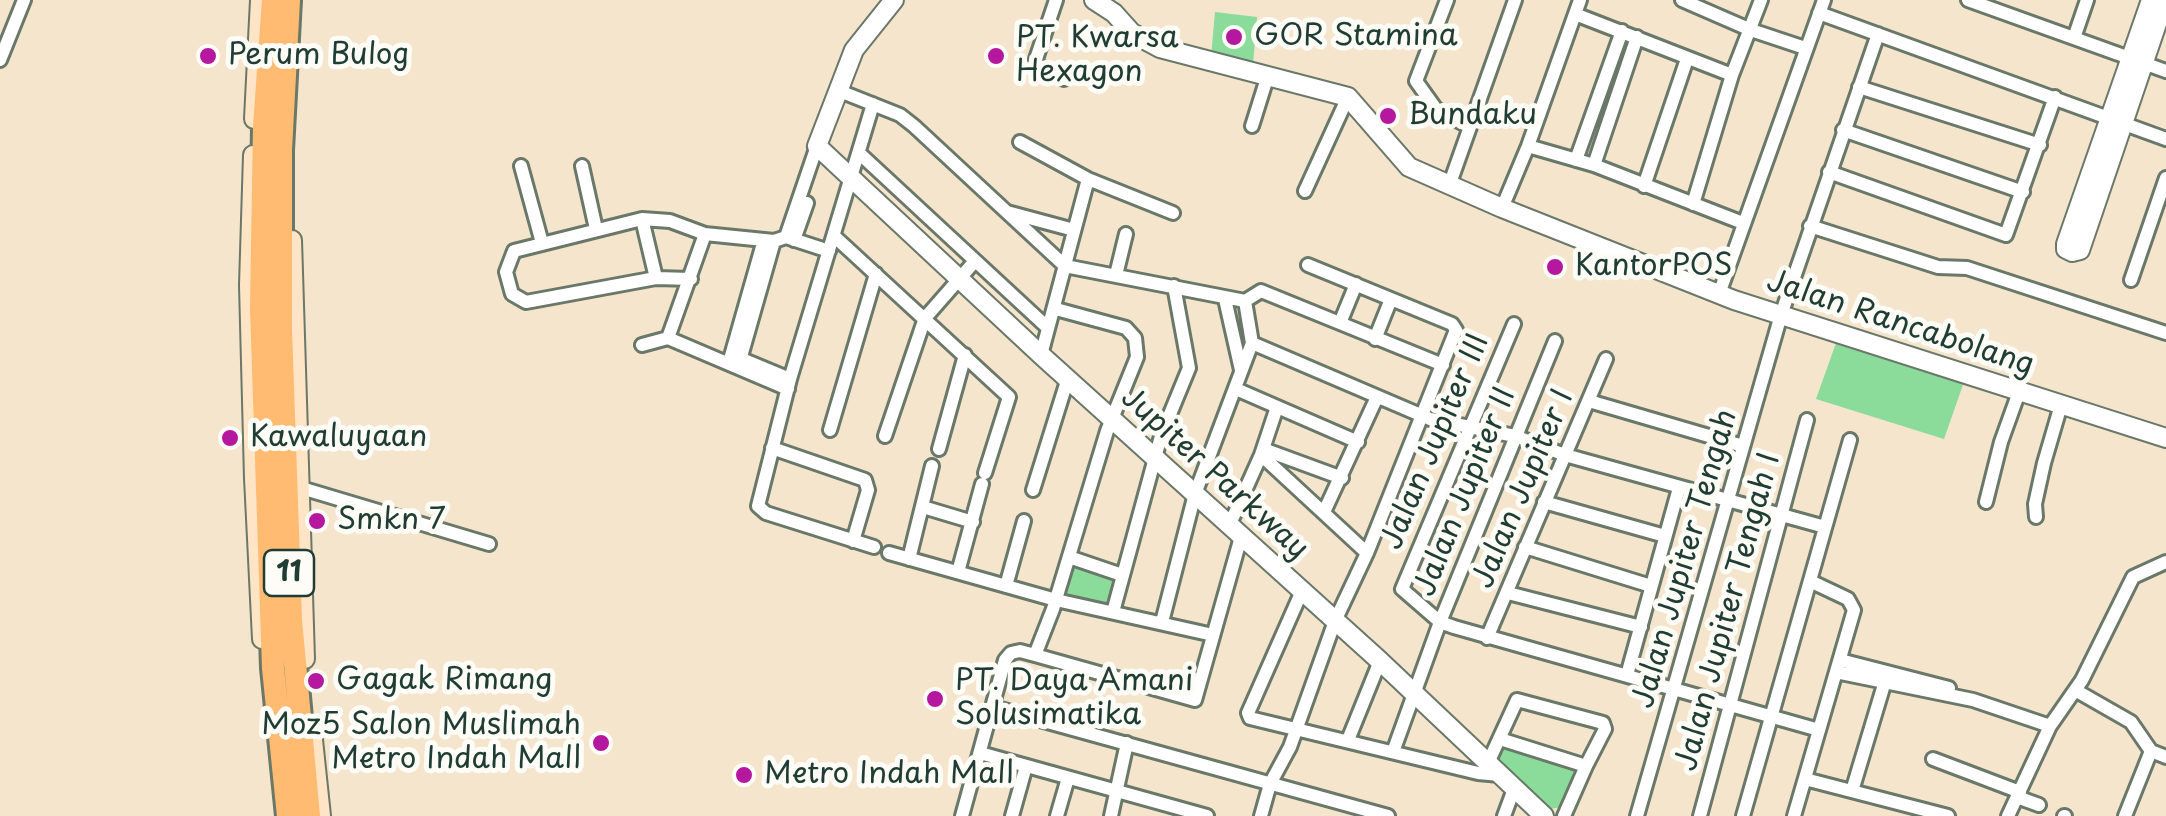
<!DOCTYPE html>
<style>
body{margin:0}
canvas{display:block;background:#f4e5cc}
</style>
<canvas width="2166" height="816"></canvas>
<script>
const context = document.querySelector('canvas').getContext('2d');
context.lineJoin = 'round';
function paint(path, color) { context.fillStyle = color; context.fill(path, 'evenodd'); }
const toPath = rows => new Path2D(rows.map(r => 'M' + r).join(''));
function trace(path, color, width, dash) { context.strokeStyle = color; context.lineWidth = width; context.lineCap = dash ? 'butt' : 'round'; context.setLineDash(dash || []); context.stroke(path); }
function label(font, color, halo, rows, align = 'center') {
  context.font = font + ' "Playpen Sans",sans-serif'; context.lineWidth = 10; context.setLineDash([]); context.textBaseline = 'middle'; context.strokeStyle = halo; context.fillStyle = color; for (const [text, x, y, turn = 0] of rows) {
    context.save(); context.translate(x, y); context.rotate((+turn || 0) * Math.PI / 180); context.textAlign = isNaN(turn) ? turn : align; if (halo) context.strokeText(text, 0, 0); context.fillText(text, 0, 0); context.restore();
  }
}
paint(toPath([
 [1215,12,1257,17,1253,65,1211,57],
 [1836,343,1964,382,1944,439,1816,399],
 [1072,563,1119,577,1111,608,1062,597],
 [1502,745,1577,769,1562,807,1544,810,1493,763]
]), '#8bdb9a');
const minor = toPath([
 [1056,0,1036,59,1037,65,1064,79],
 [1447,0,1416,81,1436,109,1470,127],
 [1682,0,1751,30,1805,48],
 [1968,0,2166,71],
 [1819,13,2166,139],
 [1575,14,1732,75],
 [2074,38,2087,0],
 [0,60,24,0],
 [1859,87,2040,145],
 [837,90,900,115,914,126,1065,266,1245,301],
 [873,104,790,379,758,506,766,513,874,547],
 [1252,126,1268,75],
 [1843,130,2023,192],
 [1020,142,1088,179,1173,213],
 [1528,146,1594,165,1743,223],
 [859,153,1048,328],
 [1576,160,1622,31],
 [1594,165,1637,37],
 [521,166,542,243],
 [582,166,596,229],
 [1829,172,2006,235,2055,97],
 [1449,186,1515,0],
 [1644,186,1687,59],
 [1305,191,1348,97],
 [1693,204,1732,75,1761,0],
 [1502,208,1528,146,1580,0],
 [1007,212,1074,230],
 [642,219,656,278],
 [1810,226,1938,267,1967,268,2166,333],
 [834,236,1009,397,985,473],
 [786,237,817,146],
 [794,240,807,203],
 [1116,275,1126,234],
 [691,279,656,278,526,302,512,294,506,272,514,251,642,219,670,221,705,234,774,241,786,237,829,251],
 [2131,280,2166,178],
 [1719,294,1824,0],
 [1225,299,1241,370],
 [1245,301,1261,291,1443,365],
 [1340,323,1356,284],
 [1514,324,1402,589,1440,622,1454,627,1819,730],
 [668,338,705,234],
 [1375,339,1391,299],
 [1252,343,1430,419,1515,436,1565,455,1825,527],
 [642,345,668,338,788,389],
 [1041,355,1088,179],
 [737,357,790,379],
 [729,363,764,240],
 [738,367,774,241],
 [1236,389,1358,442],
 [1589,401,1743,446],
 [830,430,876,274],
 [885,436,925,318,975,261],
 [772,448,865,480,868,490,853,541],
 [939,449,965,355],
 [1263,449,1342,478],
 [1261,455,1367,553],
 [298,487,489,544],
 [1033,490,1068,378],
 [1544,502,1665,536],
 [1986,502,2001,442,2019,392],
 [923,507,973,522],
 [1324,512,1377,397],
 [2036,517,2035,504,2044,463,2061,405],
 [1229,526,1261,455,1277,407],
 [1525,547,1651,586],
 [889,553,1056,600,1213,635],
 [1069,557,1122,575],
 [909,559,932,466],
 [958,572,982,484],
 [1006,586,1024,521],
 [1302,591,1248,713,1250,718,1478,773,1500,775],
 [1508,593,1641,627],
 [1113,612,1161,436,1189,368,1174,286],
 [1162,622,1195,494,1252,343,1245,301],
 [1487,638,1606,359],
 [1035,655,1053,609,1107,431,1137,357,1135,338,1126,328,1056,309],
 [1840,660,1949,688],
 [1836,672,1973,700,2050,726],
 [1627,675,1679,488],
 [2075,690,2131,722,2151,751,2166,757],
 [993,707,1388,816],
 [1500,739,1586,766,1564,816],
 [1348,740,1380,661],
 [1393,752,1440,622,1555,341],
 [980,753,1207,816],
 [1933,759,2020,792],
 [1488,763,1517,700,1603,723,1605,729,1586,766],
 [1805,779,1948,816],
 [1852,791,1886,678],
 [2017,797,2039,805],
 [962,816,1005,660,1011,653,1020,651,1035,655,1195,700,1241,537],
 [1012,816,1026,766],
 [1057,816,1068,778],
 [1111,816,1127,743],
 [1261,816,1270,784,1290,747,1335,621,1367,553,1456,330,1452,324,1308,265],
 [1504,816,1514,789],
 [1637,816,1781,315,1878,34],
 [1700,816,1807,420],
 [1743,816,1850,440],
 [1794,816,1854,610,1848,599,1810,581],
 [2008,816,2050,726,2082,680,2133,577,2166,562],
 [2064,816,2065,816],
 [2125,816,2151,751]
]);
const tertiary = toPath([
 [894,0,854,50,817,146,1041,355,1380,661,1544,816],
 [1094,0,1114,13,1132,33,1160,48,1348,97,1409,167,1502,208,1734,300,2166,438],
 [2151,0,2066,244,2066,249,2072,252,2080,250,2165,0]
]);
const secondary = toPath([
 [254,119,260,0],
 [253,155,249,285,254,478,262,639],
 [292,240,305,659],
 [313,740,321,816]
]);
const trunk = toPath([
 [273,0,264,127,261,308,273,668,288,816],
 [289,0,281,150,281,329,291,620,309,816]
]);
trace(minor, '#6a7869', 18);
trace(tertiary, '#6a7869', 22);
trace(secondary, '#6a7869', 22);
trace(trunk, '#6a7869', 28);
trace(minor, '#fff', 12);
trace(tertiary, '#fff', 18);
trace(secondary, '#ffe4c6', 18);
trace(trunk, '#febb71', 22);
for (const [x, y, r, color] of [
 [1234,37,10,"#b5179e"],
 [208,56,10,"#b5179e"],
 [996,56,10,"#b5179e"],
 [1388,116,10,"#b5179e"],
 [1555,267,10,"#b5179e"],
 [230,438,10,"#b5179e"],
 [317,521,10,"#b5179e"],
 [316,681,10,"#b5179e"],
 [935,699,10,"#b5179e"],
 [601,743,10,"#b5179e"],
 [744,775,10,"#b5179e"]
]) { const dot = new Path2D(); dot.arc(x, y, r, 0, 2 * Math.PI); context.fillStyle = color; context.fill(dot); trace(dot, '#fdfcf7', 4); }
for (const [x, y, w] of [
 [289,573,50]
]) { const box = new Path2D(); box.roundRect(x - w / 2, y - 23, w, 46, 8); context.fillStyle = '#fdfcf7'; context.fill(box); trace(box, '#1f3d34', 2.5); }
label('bold 28px', '#1f3d34', null, [
 ["11",289,573]
]);
label('30px', '#1f3d34', '#fdfcf7', [
 ["GOR Stamina",1254,37],
 ["PT. Kwarsa",1016,39],
 ["Hexagon",1016,73],
 ["Perum Bulog",228,56],
 ["Bundaku",1408,116],
 ["KantorPOS",1575,267],
 ["Kawaluyaan",250,438],
 ["Smkn 7",337,521],
 ["Gagak Rimang",336,681],
 ["PT. Daya Amani",955,682],
 ["Solusimatika",955,716],
 ["Moz5 Salon Muslimah",581,726,"right"],
 ["Metro Indah Mall",581,760,"right"],
 ["Metro Indah Mall",764,775]
], 'left');
label('30px', '#1f3d34', '#fdfcf7', [
 ["Jalan Rancabolang",1900,324,18],
 ["Jalan Jupiter III",1436,442,-67],
 ["Jupiter Parkway",1214,474,42],
 ["Jalan Jupiter I",1524,489,-67],
 ["Jalan Jupiter II",1466,492,-68],
 ["Jalan Jupiter Tengah",1686,559,-74],
 ["Jalan Jupiter Tengah I",1729,612,-75]
]);
</script>
